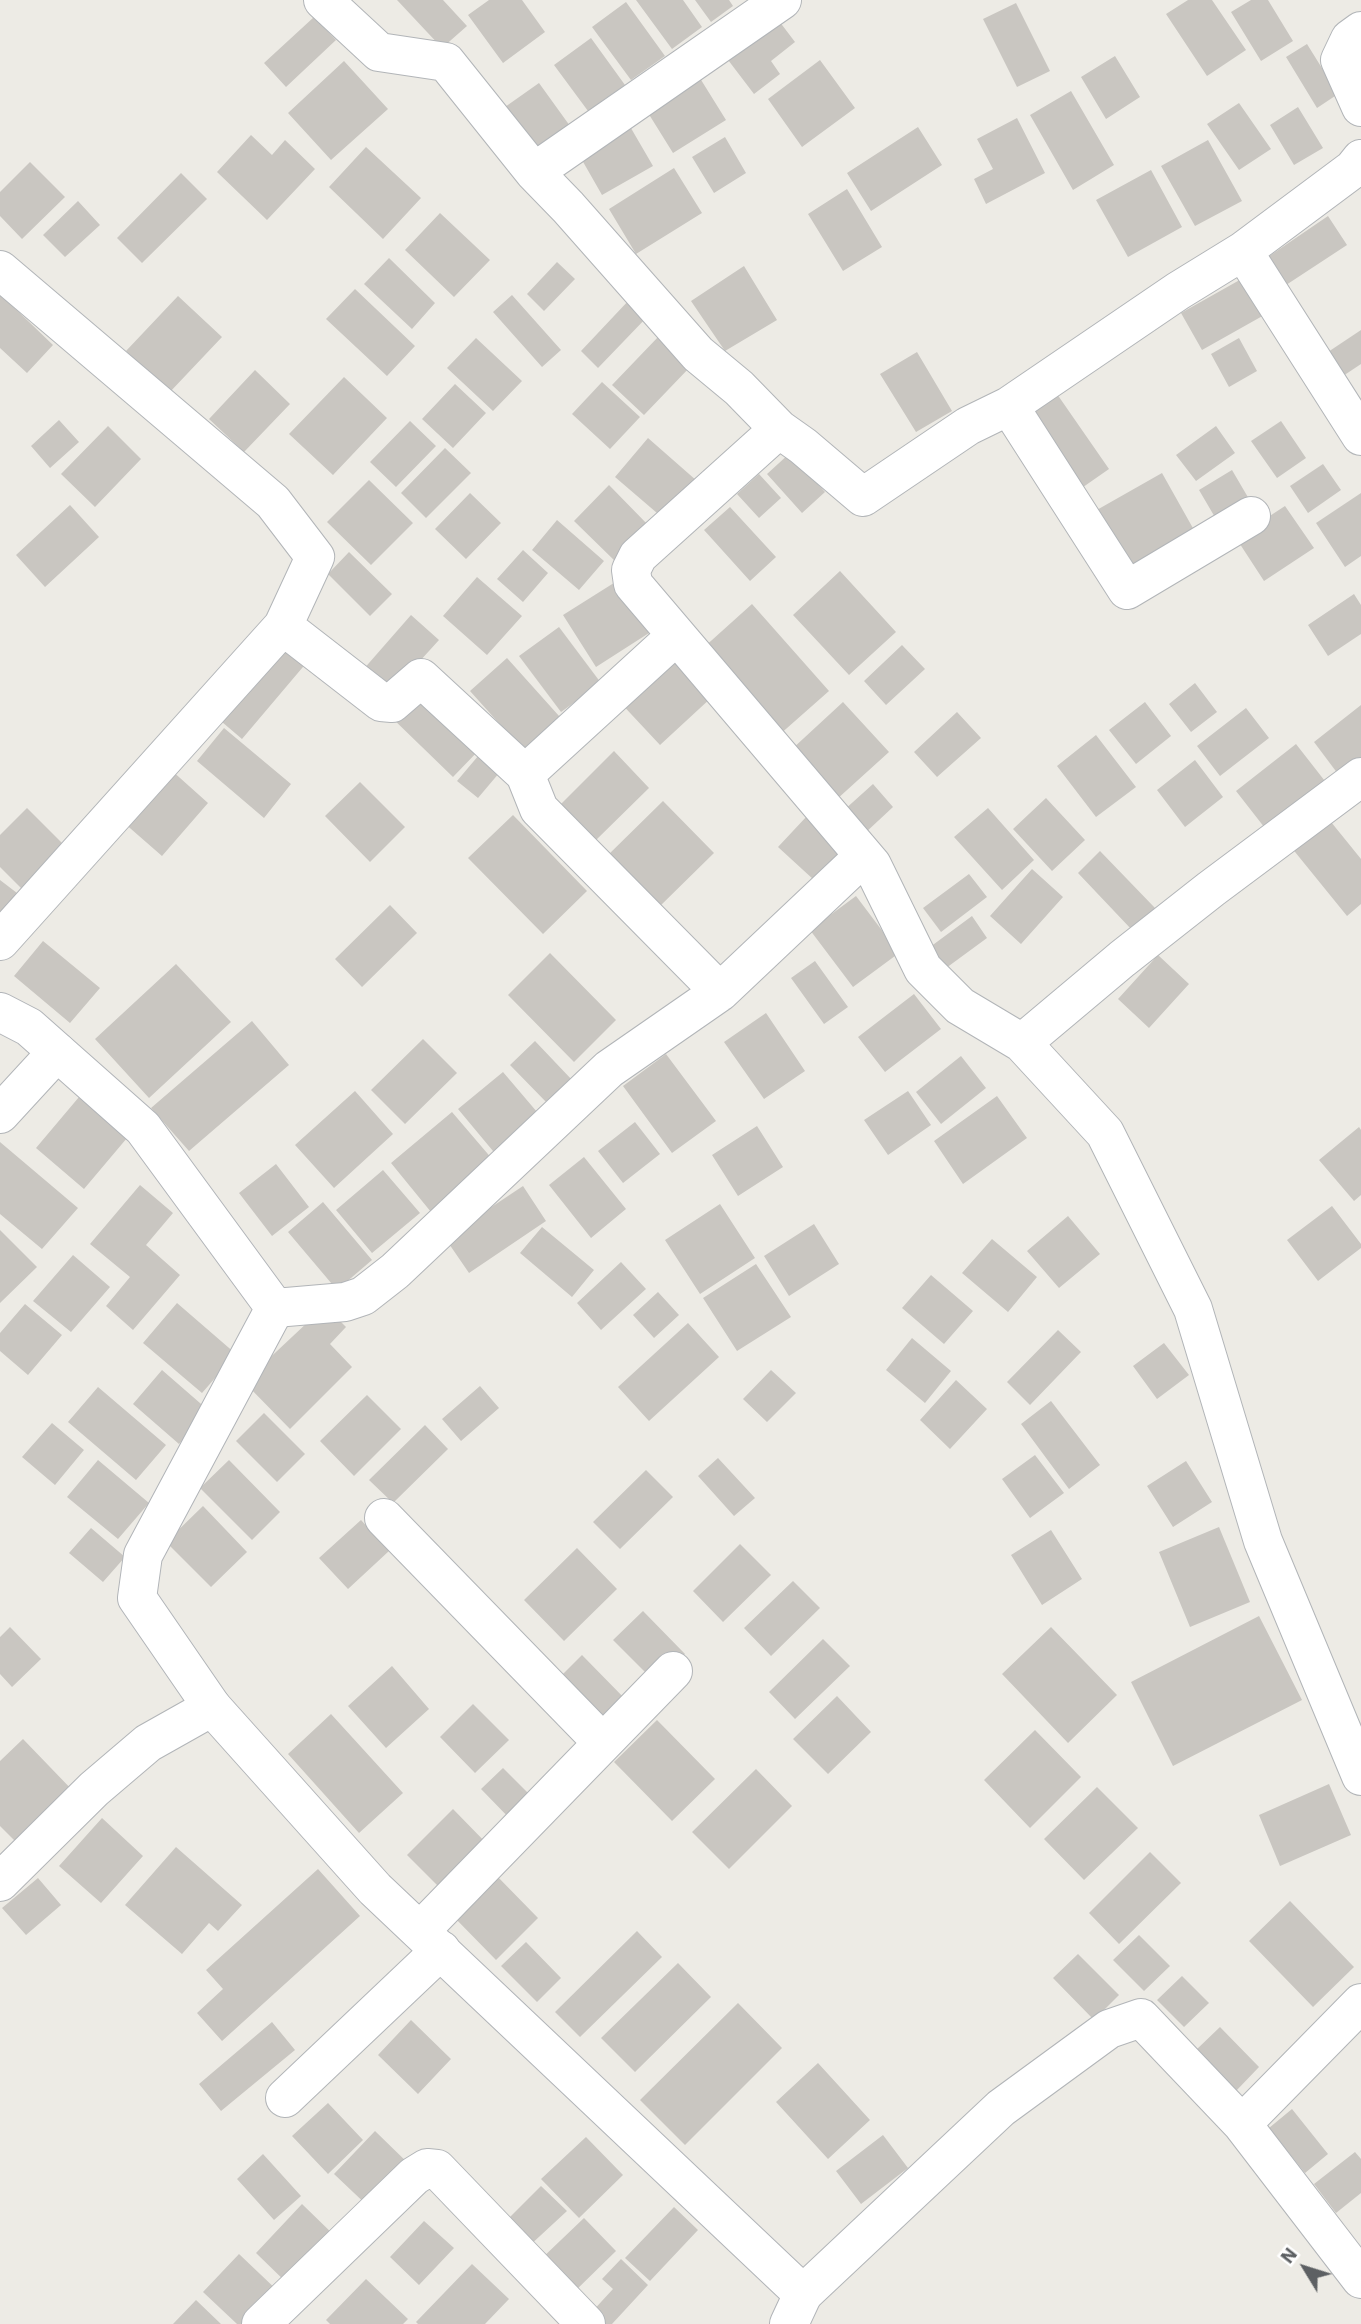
<!DOCTYPE html>
<style>
body{margin:0}
#map{position:relative;width:1361px;height:2324px;overflow:hidden;background:#edebe5;font-family:"IBM Plex Sans",sans-serif}
canvas{display:block}
.north{position:absolute;left:1270px;top:2233px;width:70px;height:70px;-webkit-text-stroke:5px #fff;paint-order:stroke;rotate:308deg;font-size:19px;font-weight:700;line-height:28px;text-align:center;color:#5d6063}
.north::after{content:'';display:block;margin:auto;width:24px;height:32px;background:#5d6063;clip-path:polygon(50% 0,100% 100%,50% 72%,0 100%)}
</style>
<div id="map">
<canvas width="1361" height="2324"></canvas>
<div class="north">N</div>
</div>
<script>
const context = document.querySelector('canvas').getContext('2d');
context.lineJoin = 'round';
function paint(path, color) { context.fillStyle = color; context.fill(path, 'evenodd'); }
const toPath = rows => new Path2D(rows.map(r => 'M' + r).join(''));
function trace(path, color, width, dash) { context.strokeStyle = color; context.lineWidth = width; context.lineCap = dash ? 'butt' : 'round'; context.setLineDash(dash || []); context.stroke(path); }
paint(toPath([
 [397,0,443,0,467,26,442,48],
 [489,0,522,0,545,32,503,63,468,15],
 [636,0,683,0,702,27,672,49],
 [695,0,729,0,733,6,711,22],
 [1188,0,1212,0,1246,50,1207,76,1166,14],
 [1251,0,1268,0,1293,41,1261,61,1231,12],
 [626,2,665,56,631,80,592,27],
 [1016,3,1050,71,1017,87,983,19],
 [773,13,795,42,771,61,780,74,754,94,722,52],
 [314,17,336,40,286,87,264,63],
 [591,38,625,85,588,111,554,65],
 [1307,44,1338,94,1317,108,1286,57],
 [1115,56,1140,97,1106,119,1081,77],
 [820,60,855,108,802,147,768,99],
 [344,61,388,109,331,160,288,113],
 [698,75,726,120,673,153,645,108],
 [539,83,570,126,536,149,505,107],
 [1071,91,1114,165,1073,190,1030,115],
 [1239,103,1271,149,1239,170,1207,124],
 [1298,107,1323,148,1294,165,1270,125],
 [1017,118,1045,173,986,204,974,179,993,169,977,139],
 [628,123,653,166,602,195,578,153],
 [918,127,942,165,871,211,847,173],
 [251,135,272,155,285,140,315,169,267,220,217,172],
 [725,137,746,173,714,193,692,157],
 [1208,140,1242,201,1195,226,1161,166],
 [366,147,421,198,383,239,329,187],
 [30,162,65,197,22,239,0,216,0,192],
 [674,168,702,213,636,254,609,209],
 [1151,170,1182,227,1128,257,1096,200],
 [181,173,207,199,142,263,117,238],
 [847,189,882,247,843,271,808,214],
 [78,201,100,225,65,257,43,235],
 [440,213,490,260,454,297,405,250],
 [1328,216,1347,245,1283,287,1265,259],
 [389,258,435,303,412,329,364,284],
 [557,262,575,279,544,311,527,294],
 [744,266,777,320,725,351,691,301],
 [1245,277,1266,314,1202,350,1181,313],
 [355,289,415,346,387,376,326,319],
 [0,294,53,345,27,373,0,348],
 [512,295,561,350,542,367,493,312],
 [178,296,222,337,169,393,126,351],
 [630,299,648,316,598,368,581,351],
 [1361,330,1361,364,1337,380,1322,356],
 [659,336,691,366,644,415,612,385],
 [476,338,522,381,493,411,447,368],
 [1239,338,1257,371,1229,387,1211,354],
 [917,352,952,411,916,432,880,374],
 [255,370,290,404,244,452,209,419],
 [344,377,387,418,333,475,289,434],
 [602,382,640,417,610,449,572,414],
 [455,384,486,413,453,448,422,419],
 [1057,394,1109,469,1076,492,1025,416],
 [59,420,79,442,50,468,31,446],
 [410,421,436,446,396,487,370,462],
 [1281,421,1306,458,1277,478,1251,441],
 [108,426,141,459,95,507,61,474],
 [1216,426,1235,453,1196,481,1176,455],
 [648,438,697,481,664,519,615,477],
 [445,448,471,473,426,518,401,493],
 [790,453,825,492,802,513,767,474],
 [1323,464,1341,490,1308,513,1290,486],
 [1232,470,1249,499,1216,519,1199,490],
 [1162,473,1194,530,1126,568,1095,511],
 [759,474,781,498,759,518,737,494],
 [369,480,413,523,371,565,327,522],
 [609,485,651,528,617,563,574,521],
 [470,493,501,523,466,559,435,529],
 [1361,493,1361,556,1345,567,1316,523],
 [70,505,99,537,45,587,16,555],
 [1285,506,1314,548,1264,581,1236,538],
 [730,507,776,557,750,581,704,530],
 [557,520,604,561,579,590,532,550],
 [523,550,548,573,523,602,497,579],
 [349,552,392,594,370,616,328,574],
 [840,571,896,632,849,675,793,615],
 [477,577,522,616,487,655,443,616],
 [617,581,649,633,596,667,563,615],
 [1354,594,1361,605,1361,634,1328,656,1308,625],
 [752,604,829,691,778,736,702,649],
 [411,615,439,640,389,695,362,671],
 [559,627,601,683,561,712,519,656],
 [281,637,308,661,242,739,215,716],
 [902,645,925,669,886,705,864,681],
 [669,651,712,697,660,745,617,699],
 [507,658,568,726,532,760,470,691],
 [1195,683,1217,712,1191,732,1169,704],
 [416,686,481,748,453,777,389,715],
 [843,702,889,752,836,800,791,750],
 [1145,702,1171,736,1136,764,1109,730],
 [1361,705,1361,762,1341,778,1314,742],
 [1246,708,1269,738,1220,776,1197,746],
 [957,712,981,738,937,777,914,752],
 [224,728,291,784,264,818,197,761],
 [1096,735,1136,787,1096,817,1057,766],
 [1296,744,1328,785,1268,832,1236,791],
 [484,749,505,766,478,798,457,781],
 [614,751,649,788,595,841,560,805],
 [1195,760,1223,797,1185,827,1157,790],
 [170,769,208,803,162,856,123,822],
 [360,782,405,827,370,862,325,816],
 [873,784,893,807,864,834,843,811],
 [1046,798,1085,840,1052,871,1013,829],
 [663,801,714,853,657,909,606,857],
 [27,808,68,849,25,892,0,867,0,835],
 [988,808,1034,860,1002,890,954,837],
 [513,815,587,891,543,934,468,858],
 [807,816,843,850,814,880,778,847],
 [1327,817,1361,859,1361,904,1347,916,1291,847],
 [1100,851,1155,908,1132,930,1078,873],
 [1032,869,1063,897,1021,944,990,916],
 [969,874,987,897,941,932,923,908],
 [0,880,17,893,0,916],
 [856,896,899,953,853,987,810,930],
 [390,905,417,933,362,987,335,959],
 [972,916,987,938,942,971,926,950],
 [43,941,100,988,70,1023,14,976],
 [550,953,616,1020,574,1062,508,995],
 [1158,955,1189,984,1149,1028,1118,999],
 [815,961,848,1007,824,1024,791,978],
 [176,964,231,1022,149,1098,95,1039],
 [914,994,941,1029,885,1072,858,1037],
 [766,1013,805,1071,764,1099,724,1042],
 [252,1021,289,1065,189,1151,151,1108],
 [423,1039,457,1073,405,1124,371,1090],
 [535,1041,573,1081,549,1105,510,1065],
 [666,1054,716,1121,672,1153,623,1086],
 [961,1056,986,1088,941,1124,916,1092],
 [503,1072,543,1119,498,1157,458,1109],
 [355,1091,393,1134,334,1188,295,1145],
 [908,1091,931,1125,888,1155,864,1120],
 [997,1096,1027,1138,963,1184,934,1141],
 [79,1097,127,1138,84,1189,36,1148],
 [452,1112,493,1160,431,1212,391,1163],
 [635,1122,660,1154,623,1183,598,1151],
 [757,1126,783,1167,738,1196,712,1155],
 [1359,1127,1361,1130,1361,1195,1354,1201,1319,1160],
 [0,1142,78,1208,42,1249,0,1214],
 [584,1157,626,1209,591,1238,549,1185],
 [276,1164,309,1207,272,1236,239,1193],
 [383,1170,420,1213,372,1253,336,1210],
 [140,1185,173,1213,146,1245,180,1275,133,1330,106,1306,130,1277,90,1244],
 [523,1186,546,1221,469,1273,445,1238],
 [323,1202,372,1260,337,1290,288,1232],
 [720,1204,755,1258,700,1294,665,1240],
 [1332,1206,1361,1244,1361,1248,1318,1281,1287,1240],
 [1068,1216,1100,1254,1059,1288,1027,1251],
 [814,1224,839,1264,789,1296,764,1256],
 [542,1227,594,1270,572,1297,520,1253],
 [0,1230,37,1267,0,1303],
 [992,1239,1037,1277,1008,1312,962,1273],
 [73,1255,110,1287,71,1332,33,1301],
 [621,1262,646,1289,601,1330,577,1303],
 [756,1264,791,1317,737,1351,703,1298],
 [931,1275,973,1311,944,1344,902,1308],
 [658,1292,679,1315,654,1338,633,1315],
 [177,1303,236,1354,202,1393,143,1343],
 [25,1304,62,1335,28,1375,0,1351,0,1333],
 [325,1306,346,1327,330,1344,352,1367,290,1429,244,1382],
 [688,1323,719,1357,649,1421,618,1387],
 [1058,1330,1081,1352,1030,1405,1007,1382],
 [912,1338,951,1371,925,1403,886,1370],
 [1164,1343,1189,1375,1157,1399,1133,1366],
 [162,1370,208,1410,179,1444,133,1404],
 [771,1370,796,1393,767,1422,743,1399],
 [956,1380,987,1409,950,1449,920,1420],
 [480,1386,499,1408,461,1441,442,1419],
 [98,1387,166,1445,136,1480,68,1422],
 [367,1395,401,1429,354,1476,320,1441],
 [1051,1401,1100,1465,1069,1489,1021,1424],
 [264,1413,305,1454,277,1482,236,1441],
 [52,1423,84,1450,55,1485,22,1457],
 [425,1425,448,1449,393,1503,369,1480],
 [1035,1455,1064,1493,1030,1518,1002,1479],
 [718,1458,755,1498,734,1516,698,1476],
 [98,1460,149,1503,118,1539,67,1497],
 [229,1460,280,1512,252,1540,200,1488],
 [1186,1461,1212,1502,1173,1527,1147,1486],
 [646,1470,673,1497,620,1549,593,1522],
 [203,1506,247,1552,211,1587,166,1542],
 [361,1520,389,1551,348,1589,319,1558],
 [1219,1527,1250,1602,1190,1627,1159,1552],
 [91,1528,125,1557,103,1582,69,1553],
 [1051,1530,1082,1579,1042,1605,1011,1555],
 [740,1544,771,1575,723,1622,693,1591],
 [577,1548,617,1589,564,1641,524,1600],
 [793,1581,820,1608,771,1656,744,1628],
 [643,1611,685,1654,656,1683,613,1640],
 [1259,1616,1302,1700,1173,1766,1131,1682],
 [10,1627,41,1659,12,1687,0,1674,0,1637],
 [1051,1627,1117,1695,1068,1743,1002,1674],
 [823,1639,850,1666,795,1719,769,1692],
 [582,1655,630,1704,608,1727,559,1678],
 [392,1666,429,1709,386,1748,348,1706],
 [837,1696,871,1732,828,1774,793,1739],
 [473,1704,509,1740,475,1773,440,1737],
 [331,1714,403,1793,359,1833,288,1754],
 [657,1720,715,1779,672,1821,614,1762],
 [1035,1730,1081,1777,1030,1828,984,1780],
 [23,1739,76,1794,21,1847,0,1826,0,1761],
 [503,1768,537,1802,515,1824,481,1789],
 [756,1769,792,1806,729,1869,692,1832],
 [1329,1784,1351,1835,1280,1866,1259,1815],
 [1097,1787,1138,1828,1084,1880,1044,1839],
 [453,1809,492,1849,446,1894,407,1855],
 [102,1818,143,1856,101,1903,59,1866],
 [176,1847,242,1905,218,1931,209,1923,182,1954,125,1905],
 [1150,1852,1181,1883,1119,1944,1089,1913],
 [318,1869,360,1916,222,2041,197,2013,223,1989,206,1970],
 [494,1873,538,1918,496,1960,452,1915],
 [38,1878,61,1905,26,1935,2,1908],
 [1290,1901,1354,1967,1313,2007,1249,1941],
 [637,1931,662,1957,580,2037,555,2012],
 [1139,1935,1170,1966,1144,1991,1113,1960],
 [526,1942,561,1978,537,2002,501,1966],
 [1078,1954,1119,1995,1094,2020,1053,1978],
 [678,1963,711,1997,635,2072,601,2038],
 [1182,1976,1209,2003,1184,2027,1157,2000],
 [738,2003,782,2048,685,2145,640,2100],
 [411,2020,451,2059,418,2094,378,2055],
 [272,2022,295,2050,221,2111,199,2084],
 [1220,2027,1259,2067,1236,2091,1196,2050],
 [818,2063,870,2120,828,2159,776,2102],
 [328,2103,363,2140,328,2174,292,2136],
 [1292,2109,1328,2154,1305,2173,1269,2128],
 [375,2131,413,2168,372,2210,334,2174],
 [883,2135,908,2168,861,2204,836,2171],
 [586,2137,623,2175,579,2218,541,2179],
 [1355,2152,1361,2159,1361,2193,1336,2213,1314,2184],
 [263,2154,301,2196,274,2220,237,2179],
 [541,2186,567,2211,527,2248,502,2225],
 [302,2204,337,2238,291,2287,256,2253],
 [674,2207,698,2230,650,2281,625,2258],
 [584,2218,616,2251,571,2295,539,2261],
 [424,2221,454,2248,419,2285,390,2257],
 [239,2254,280,2293,251,2324,237,2324,203,2292],
 [621,2259,648,2285,612,2324,599,2324,589,2315,613,2289,602,2279],
 [472,2264,509,2299,485,2324,418,2324,416,2322],
 [366,2279,408,2319,403,2324,330,2324,326,2320],
 [196,2300,221,2324,173,2324]
]), '#c9c6c1');
const street = toPath([
 [323,0,379,52,446,62,534,172,568,207,698,354,739,388,779,429,803,446,863,497,968,426,1009,406,1127,590,1251,516],
 [1361,31,1350,39,1340,60,1361,107],
 [534,172,782,0],
 [1243,251,1353,169,1361,159],
 [0,270,273,502,315,557,283,626,0,941],
 [1009,406,1178,291,1243,251,1361,436],
 [779,429,638,556,631,570,633,584,872,865,923,969,960,1006,1022,1043,1122,959,1211,889,1361,777],
 [283,626,381,702,392,703,421,678,525,774,676,636],
 [525,774,539,809,720,992,864,856],
 [1022,1043,1105,1133,1193,1309,1263,1541,1361,1776],
 [0,1114,57,1052],
 [275,1308,345,1302,363,1296,395,1271,609,1069,720,992],
 [384,1518,603,1743],
 [0,1882,94,1789,148,1743,212,1707],
 [420,1931,673,1671],
 [285,2098,441,1950],
 [1242,2124,1361,2279],
 [803,2294,1001,2108,1109,2029,1141,2018,1242,2124,1361,2003],
 [261,2324,414,2176,427,2168,437,2169,586,2324]
]);
const secondary = toPath([
 [0,1012,29,1027,143,1128,275,1308,143,1555,137,1598,212,1707,375,1889,803,2294,789,2324]
]);
trace(street, '#b2b5b8', 40);
trace(secondary, '#b1b4b8', 40);
trace(street, '#fff', 38);
trace(secondary, '#fff', 38);
</script>
